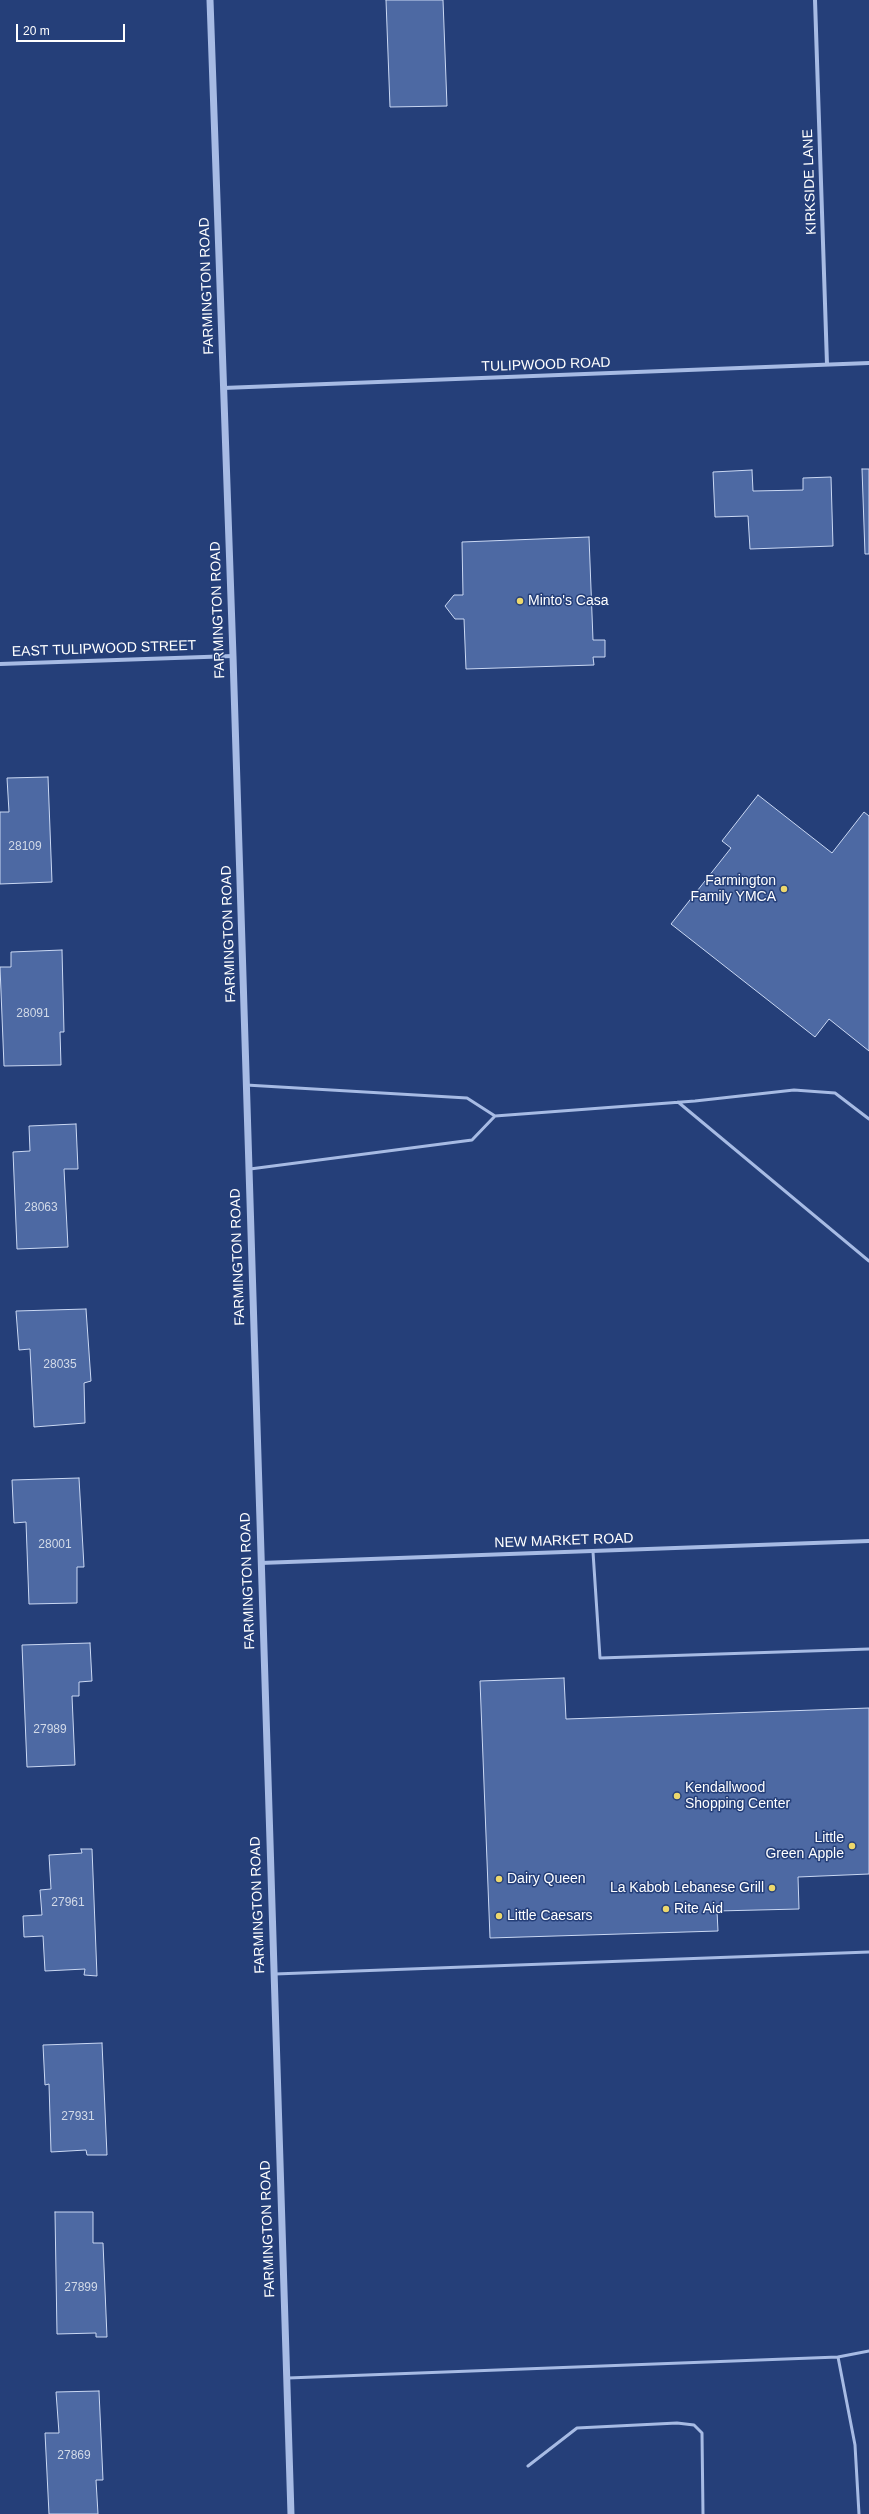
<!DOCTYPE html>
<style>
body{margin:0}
#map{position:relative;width:869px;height:2514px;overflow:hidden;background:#253f79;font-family:Arial,sans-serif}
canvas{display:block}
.scale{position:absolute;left:16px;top:24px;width:109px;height:18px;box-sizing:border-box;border:2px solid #fff;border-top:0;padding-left:5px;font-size:12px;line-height:14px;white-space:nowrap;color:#fff;-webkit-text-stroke:3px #253f79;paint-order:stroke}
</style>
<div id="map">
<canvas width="869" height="2514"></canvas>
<div class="scale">20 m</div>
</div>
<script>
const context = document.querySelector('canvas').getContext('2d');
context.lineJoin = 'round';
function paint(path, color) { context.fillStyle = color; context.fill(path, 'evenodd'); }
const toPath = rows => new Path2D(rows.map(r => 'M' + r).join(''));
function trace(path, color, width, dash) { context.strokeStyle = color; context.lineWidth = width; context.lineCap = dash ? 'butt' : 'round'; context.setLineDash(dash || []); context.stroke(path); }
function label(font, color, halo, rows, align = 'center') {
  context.font = font + ' Arial,sans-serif'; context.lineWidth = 3; context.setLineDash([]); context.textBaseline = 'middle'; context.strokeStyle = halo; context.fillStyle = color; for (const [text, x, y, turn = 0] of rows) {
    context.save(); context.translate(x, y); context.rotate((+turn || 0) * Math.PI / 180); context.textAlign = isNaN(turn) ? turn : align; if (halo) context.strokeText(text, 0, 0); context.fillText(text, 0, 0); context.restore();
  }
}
const building = toPath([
 [386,0,443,0,447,106,390,107,386,0],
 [862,469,869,469,869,554,865,554,862,469],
 [752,470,753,491,803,490,803,478,831,477,833,546,750,549,748,516,715,517,713,472,752,470],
 [589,537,593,640,605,640,605,657,593,657,594,665,466,669,464,619,455,619,445,606,454,595,463,595,462,542,589,537],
 [48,777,52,882,0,884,0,812,9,812,7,778,48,777],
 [758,795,832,853,864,812,869,816,869,1051,829,1019,815,1037,671,924,731,848,722,841,758,795],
 [62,950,64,1032,60,1032,61,1065,4,1066,0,967,11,967,11,952,62,950],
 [76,1124,78,1169,64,1169,68,1247,17,1249,13,1152,30,1151,29,1126,76,1124],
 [86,1309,91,1381,84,1383,85,1423,34,1427,30,1349,19,1350,16,1311,86,1309],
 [79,1478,84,1567,77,1567,77,1603,29,1604,26,1522,14,1523,12,1480,79,1478],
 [90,1643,92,1681,79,1682,79,1696,72,1696,75,1765,27,1767,22,1645,90,1643],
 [564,1678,566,1719,869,1708,869,1874,798,1877,799,1909,717,1911,718,1931,490,1938,480,1681,564,1678],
 [81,1849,92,1849,97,1976,84,1975,85,1969,45,1971,43,1936,24,1937,23,1916,42,1915,40,1890,51,1889,49,1855,82,1853,81,1849],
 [102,2043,107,2155,87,2155,86,2150,51,2152,49,2084,45,2085,43,2045,102,2043],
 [55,2212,93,2212,93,2243,103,2243,107,2337,96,2337,96,2333,57,2334,55,2212],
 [99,2391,103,2480,96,2480,98,2514,49,2514,45,2433,59,2433,56,2392,99,2391]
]);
paint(building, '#4d69a3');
trace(building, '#cad8f3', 1);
trace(toPath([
 [246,1085,467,1098,495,1116,695,1101,794,1090,835,1093,869,1119],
 [678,1102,869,1261],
 [250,1169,472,1140,495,1116],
 [593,1552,600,1658,869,1649],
 [275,1974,869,1952],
 [838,2357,855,2445,859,2514],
 [288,2378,838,2357,869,2351],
 [528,2466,577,2428,677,2423,694,2425,702,2433,703,2514]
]), '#a7bbe4', 3);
trace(toPath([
 [815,0,827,364],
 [223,388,869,363],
 [0,664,233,656],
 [260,1563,869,1541]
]), '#a7bbe4', 4);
trace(toPath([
 [210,0,233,656,291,2514]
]), '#a7bbe4', 7);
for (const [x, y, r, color] of [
 [520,601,4,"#edd86c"],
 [784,889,4,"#edd86c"],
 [677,1796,4,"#edd86c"],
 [852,1846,4,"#edd86c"],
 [499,1879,4,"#edd86c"],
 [772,1888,4,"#edd86c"],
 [666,1909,4,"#edd86c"],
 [499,1916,4,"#edd86c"]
]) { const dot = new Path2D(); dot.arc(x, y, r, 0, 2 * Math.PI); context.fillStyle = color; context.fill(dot); trace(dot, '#253f79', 1.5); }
label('12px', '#d2dae8', null, [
 ["28109",25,847],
 ["28091",33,1014],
 ["28063",41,1208],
 ["28035",60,1365],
 ["28001",55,1545],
 ["27989",50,1730],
 ["27961",68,1903],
 ["27931",78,2117],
 ["27899",81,2288],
 ["27869",74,2456]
]);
label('14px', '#fff', '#253f79', [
 ["KIRKSIDE LANE",810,182,-92],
 ["FARMINGTON ROAD",207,286,-92],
 ["TULIPWOOD ROAD",546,365,-2],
 ["FARMINGTON ROAD",218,610,-92],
 ["EAST TULIPWOOD STREET",104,649,-2],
 ["FARMINGTON ROAD",229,934,-92],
 ["FARMINGTON ROAD",238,1257,-92],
 ["NEW MARKET ROAD",564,1541,-2],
 ["FARMINGTON ROAD",248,1581,-92],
 ["FARMINGTON ROAD",258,1905,-92],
 ["FARMINGTON ROAD",268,2229,-92]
]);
label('14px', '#fff', '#253f79', [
 ["Minto's Casa",528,601],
 ["Farmington",776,881,"right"],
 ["Family YMCA",776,897,"right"],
 ["Kendallwood",685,1788],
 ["Shopping Center",685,1804],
 ["Little",844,1838,"right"],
 ["Green Apple",844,1854,"right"],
 ["Dairy Queen",507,1879],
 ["La Kabob Lebanese Grill",764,1888,"right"],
 ["Rite Aid",674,1909],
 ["Little Caesars",507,1916]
], 'left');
</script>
